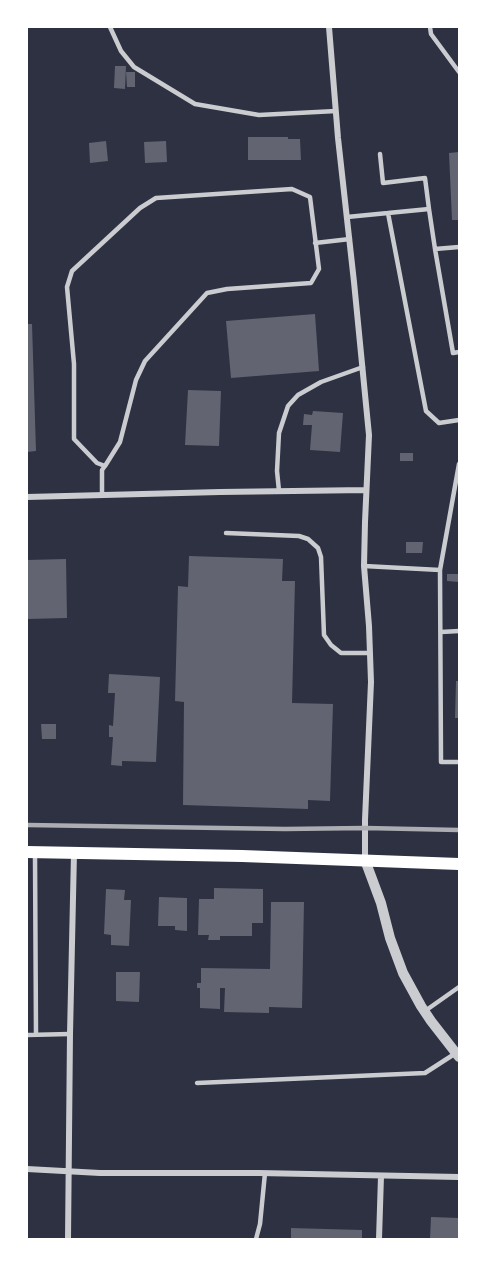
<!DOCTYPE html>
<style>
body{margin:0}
#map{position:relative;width:486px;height:1266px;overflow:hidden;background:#2d3142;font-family:"Sofia Sans Condensed",sans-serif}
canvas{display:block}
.frame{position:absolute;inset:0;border:28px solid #fff;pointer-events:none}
</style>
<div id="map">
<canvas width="486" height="1266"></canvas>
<div class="frame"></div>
</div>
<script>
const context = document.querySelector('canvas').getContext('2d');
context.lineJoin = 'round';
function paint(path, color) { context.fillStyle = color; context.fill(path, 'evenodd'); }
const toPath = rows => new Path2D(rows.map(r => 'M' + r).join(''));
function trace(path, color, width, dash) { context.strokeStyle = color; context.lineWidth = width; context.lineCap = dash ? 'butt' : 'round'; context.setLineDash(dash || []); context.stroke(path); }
paint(toPath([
 [115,66,126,66,125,89,114,88],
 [126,72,135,72,135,87,127,87],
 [248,137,288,137,288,139,300,139,301,160,248,160],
 [106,141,108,161,90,163,89,143],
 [166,141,167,162,145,163,144,142],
 [459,152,459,220,452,220,449,153],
 [315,314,319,371,231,378,226,321],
 [27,324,32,324,36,451,27,452],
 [188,390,221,391,219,446,185,445],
 [313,411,343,413,340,452,310,450,312,425,303,425,304,414,312,415],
 [400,453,413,453,413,461,400,461],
 [406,542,423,542,422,553,406,553],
 [189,556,283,559,282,581,295,581,292,703,333,704,330,801,308,800,308,809,183,805,184,702,175,701,178,586,188,587],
 [66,559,67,618,27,619,27,560],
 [447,574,459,574,459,582,447,581],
 [109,674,160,677,156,762,122,761,122,766,111,765,113,737,109,737,109,725,113,726,115,693,108,693],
 [456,681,459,681,459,718,455,718],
 [41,724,56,724,56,739,42,739],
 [214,888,263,889,263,923,252,923,252,936,220,936,220,940,208,940,209,935,198,935,199,899,214,899],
 [106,889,125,890,124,900,131,900,129,946,111,945,111,935,104,934],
 [159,897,187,898,187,931,175,930,175,926,158,926],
 [271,902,304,902,302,1008,269,1007,269,1013,224,1012,225,988,220,988,220,1009,200,1008,200,988,197,988,197,983,201,983,201,968,270,969],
 [116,972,140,972,139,1002,116,1001],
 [431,1217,459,1218,459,1239,430,1239],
 [291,1228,362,1230,362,1239,291,1239]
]), '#626471');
trace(toPath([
 [110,27,121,51,134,67,195,104,259,115,336,111],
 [430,27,431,34,459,72],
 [380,154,383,183,425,178,429,209],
 [388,213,426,411,439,423,459,420],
 [347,217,429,209,435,249,453,353,459,352],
 [315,243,350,239],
 [435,249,459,247],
 [279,491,277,471,279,433,288,406,298,395,321,382,363,367],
 [102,495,102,470,105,466,120,442,136,380,145,361,207,293,227,289,311,283,319,269,310,197,292,189,156,198,140,208,72,271,67,287,74,364,74,439,97,463,105,466],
 [226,533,299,536,308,539,318,548,321,557,324,635,331,645,341,653,370,653],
 [364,566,440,570,441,762,459,762],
 [440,570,459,464],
 [441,632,459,631],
 [35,855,36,1035],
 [425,1011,459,987],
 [27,1035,70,1034],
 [197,1083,425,1073,456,1053],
 [256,1239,260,1224,265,1173]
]), '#caccd0', 4.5);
trace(toPath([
 [329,27,338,138,354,282,369,435,365,522,364,566,369,626,371,682,365,820,365,860],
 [27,497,220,492,366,490],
 [27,1169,100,1173,259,1173,459,1177],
 [68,1239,70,1034,74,853],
 [379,1239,381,1176]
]), '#caccd0', 6);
trace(toPath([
 [365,860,381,903,390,938,403,973,421,1006,431,1021,459,1057]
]), '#caccd0', 10);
trace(toPath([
 [27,852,242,856,459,864]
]), '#fff', 12);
trace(toPath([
 [27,825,285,829,365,828,459,830]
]), '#abadb3', 4.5);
</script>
